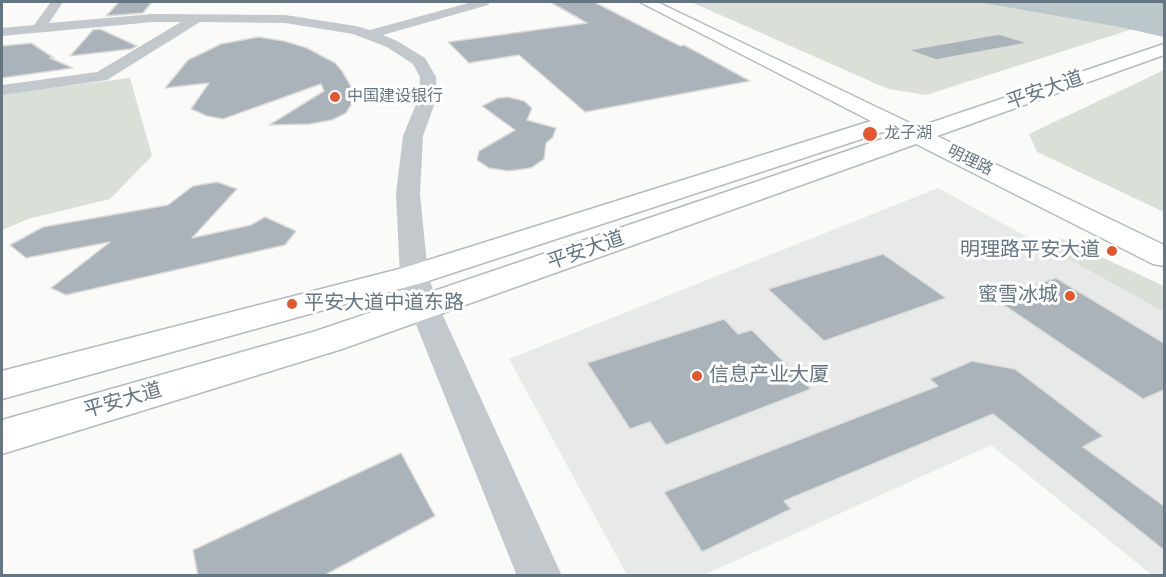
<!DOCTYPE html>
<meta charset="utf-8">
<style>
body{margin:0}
#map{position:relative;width:1166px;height:577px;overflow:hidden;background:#fafaf8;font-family:"DM Sans",sans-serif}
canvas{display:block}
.frame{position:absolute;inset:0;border:3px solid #657683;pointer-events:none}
</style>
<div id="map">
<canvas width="1166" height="577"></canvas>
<div class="frame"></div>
</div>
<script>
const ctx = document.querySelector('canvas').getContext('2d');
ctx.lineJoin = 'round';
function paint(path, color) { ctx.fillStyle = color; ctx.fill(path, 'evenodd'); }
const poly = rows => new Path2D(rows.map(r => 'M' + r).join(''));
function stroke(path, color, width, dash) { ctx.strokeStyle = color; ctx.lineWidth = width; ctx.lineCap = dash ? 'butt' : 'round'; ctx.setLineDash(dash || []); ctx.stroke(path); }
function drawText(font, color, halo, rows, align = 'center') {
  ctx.font = font + ' "DM Sans","Noto Sans SC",sans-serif'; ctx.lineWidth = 6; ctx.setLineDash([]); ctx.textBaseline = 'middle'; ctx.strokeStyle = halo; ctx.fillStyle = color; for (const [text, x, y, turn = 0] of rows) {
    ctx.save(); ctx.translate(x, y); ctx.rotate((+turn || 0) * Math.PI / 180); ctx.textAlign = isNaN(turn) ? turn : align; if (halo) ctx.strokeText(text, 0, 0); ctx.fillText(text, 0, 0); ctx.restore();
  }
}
paint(poly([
 [938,188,1164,312,1164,575,1152,575,991,445,704,575,627,575,509,359]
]), '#e8e9e9');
paint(poly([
 [691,2,1164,2,1164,19,926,95,888,89],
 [1164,70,1164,212,1037,152,1029,134],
 [130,78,152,156,110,199,28,219,2,230,2,94],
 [1060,238,1164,286,1164,312,1039,243]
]), '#dadfd7');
paint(poly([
 [978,2,1164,2,1164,37,1120,27]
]), '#bbc7cb');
const building = poly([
 [119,2,152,2,143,13,106,16,119,2],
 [550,2,594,2,680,46,684,45,750,81,585,112,519,55,469,63,448,42,587,23,550,2],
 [100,29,137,46,131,49,70,56,93,30,100,29],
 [999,34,1028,43,936,60,908,50,999,34],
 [258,37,284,41,307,48,335,63,342,71,353,90,351,105,346,113,332,120,310,124,269,125,324,91,321,84,223,119,207,116,191,109,209,83,165,88,188,60,221,44,258,37],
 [31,43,54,58,50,58,73,68,2,78,2,46,31,43],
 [508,97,524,101,532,108,527,120,556,128,553,137,546,143,544,159,531,168,508,171,489,168,477,160,479,151,515,130,482,106,498,98,508,97],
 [217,182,237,189,192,238,251,225,265,217,296,231,285,245,66,295,51,288,110,242,26,258,10,245,43,227,168,205,193,186,217,182],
 [883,254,946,298,824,341,768,289,883,254],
 [1056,278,1164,343,1164,390,1143,399,995,299,1056,278],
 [724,319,738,334,752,330,811,389,666,445,650,422,630,429,587,363,724,319],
 [972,361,1015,369,1103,436,1083,447,1164,506,1164,550,993,414,784,501,791,509,702,552,664,492,938,386,930,379,972,361],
 [401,453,435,516,323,576,198,576,193,550,401,453]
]);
paint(building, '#aab3b9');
stroke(building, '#dcdcda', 1.5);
const major = poly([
 [640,2,657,2,918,127,1164,44,1164,55,937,136,1164,245,1164,266,1153,264,916,144,342,349,2,454,2,420,316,331,897,134,889,130,425,282,2,399,2,371,403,268,871,121,640,2]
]);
stroke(major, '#b5babe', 3);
paint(poly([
 [51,2,63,2,49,23,153,14,285,15,356,26,370,30,472,2,490,2,488,5,383,35,397,41,425,58,436,77,437,97,423,136,420,194,428,275,439,307,562,576,517,576,409,307,400,275,396,194,403,136,419,97,420,77,413,64,387,47,353,34,285,23,200,22,107,80,2,95,2,85,97,72,181,22,153,22,2,36,2,28,34,25,51,2]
]), '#c3c8cc');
paint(major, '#fff');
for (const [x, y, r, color] of [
 [335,97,6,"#e4572e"],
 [870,134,8,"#e4572e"],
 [1112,251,6,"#e4572e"],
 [1070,296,6,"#e4572e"],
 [292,304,6,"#e4572e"],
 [697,376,6,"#e4572e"]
]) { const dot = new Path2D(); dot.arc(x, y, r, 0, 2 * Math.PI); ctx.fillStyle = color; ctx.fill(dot); stroke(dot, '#fff', 2); }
drawText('16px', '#657683', '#fff', [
 ["中国建设银行",347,97],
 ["龙子湖",884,134]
], 'left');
drawText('16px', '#657683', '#fff', [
 ["明理路",970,161,26]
]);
drawText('20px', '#657683', '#fff', [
 ["平安大道",1045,91,-19],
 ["平安大道",586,251,-19],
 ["平安大道",123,401,-16]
]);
drawText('20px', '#657683', '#fff', [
 ["明理路平安大道",1100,251],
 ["蜜雪冰城",1058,296],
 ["平安大道中道东路",304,304,"left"],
 ["信息产业大厦",709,376,"left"]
], 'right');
</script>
